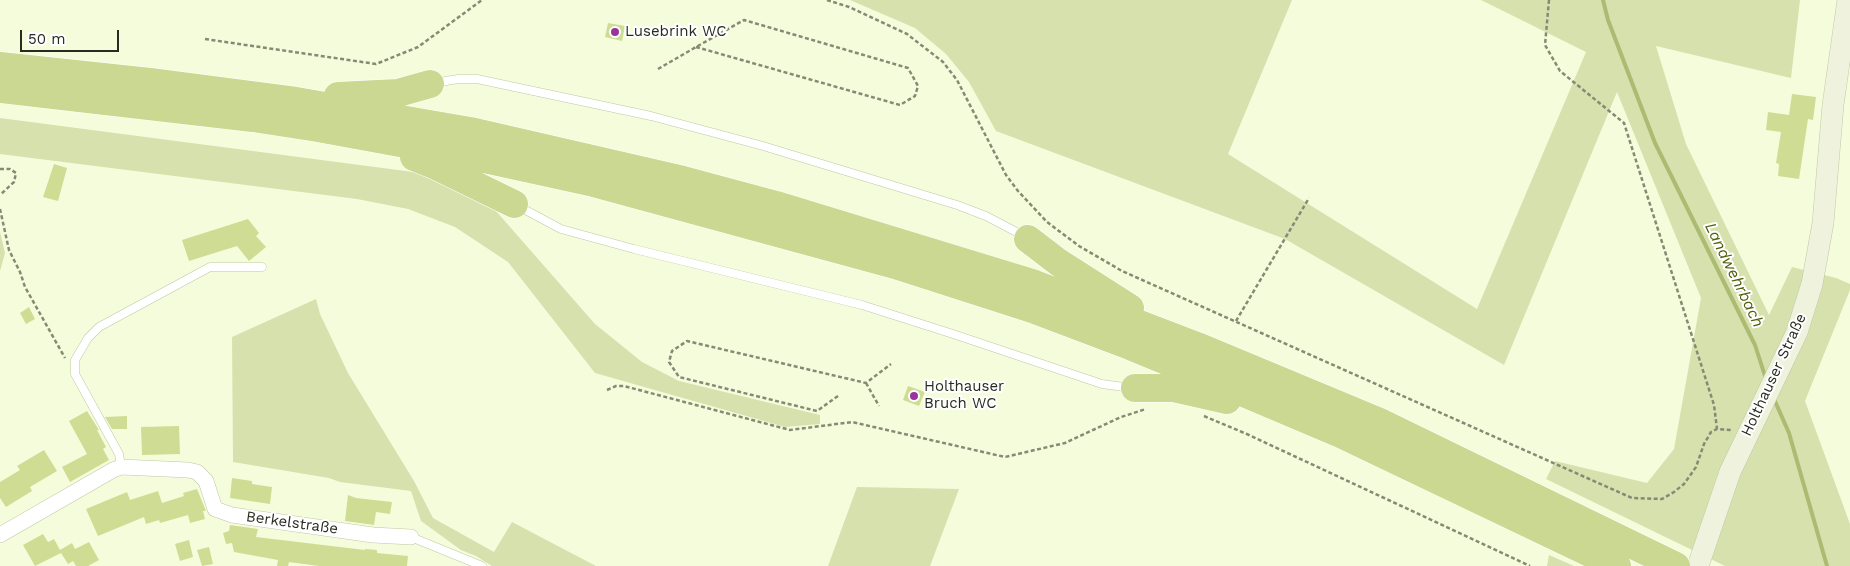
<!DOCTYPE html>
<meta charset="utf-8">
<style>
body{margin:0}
#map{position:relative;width:1850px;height:566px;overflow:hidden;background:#f5fcdb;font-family:"Work Sans",sans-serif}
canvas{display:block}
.scale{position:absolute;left:20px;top:30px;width:99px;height:22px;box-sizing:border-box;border:2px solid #282b1f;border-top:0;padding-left:6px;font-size:15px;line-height:18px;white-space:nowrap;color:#282b1f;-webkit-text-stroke:4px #fff;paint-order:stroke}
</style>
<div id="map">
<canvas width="1850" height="566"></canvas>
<div class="scale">50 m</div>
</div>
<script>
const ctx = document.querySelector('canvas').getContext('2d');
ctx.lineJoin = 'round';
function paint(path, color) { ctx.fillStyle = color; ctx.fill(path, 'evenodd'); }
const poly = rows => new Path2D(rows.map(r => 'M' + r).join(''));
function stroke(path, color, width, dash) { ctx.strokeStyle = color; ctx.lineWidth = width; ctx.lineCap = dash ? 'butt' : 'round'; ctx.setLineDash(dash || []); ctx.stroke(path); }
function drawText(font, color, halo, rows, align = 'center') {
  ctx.font = font + ' "Work Sans",sans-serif'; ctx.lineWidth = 4; ctx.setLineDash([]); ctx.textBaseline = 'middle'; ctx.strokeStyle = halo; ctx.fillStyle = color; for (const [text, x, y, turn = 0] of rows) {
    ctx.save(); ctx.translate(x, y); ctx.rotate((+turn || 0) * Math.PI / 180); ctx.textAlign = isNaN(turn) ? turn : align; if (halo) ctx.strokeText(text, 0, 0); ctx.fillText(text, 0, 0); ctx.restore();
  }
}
paint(poly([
 [850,0,1292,0,1228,154,1477,309,1586,52,1481,0,1800,0,1791,78,1656,46,1686,144,1769,315,1792,267,1836,278,1850,284,1850,290,1805,401,1850,524,1850,566,1725,566,1546,479,1555,461,1647,483,1674,449,1701,298,1617,92,1504,365,1285,239,996,131,969,82,946,54,915,28],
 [0,118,421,173,496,211,595,324,642,362,679,381,820,415,820,424,785,427,595,373,508,262,455,227,408,209,357,199,0,154],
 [0,232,5,253,0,271],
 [316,299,320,314,348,373,414,481,433,518,494,552,512,522,596,566,492,566,476,556,461,550,421,521,411,491,340,482,329,478,233,462,232,337],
 [857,487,959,489,930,566,828,566],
 [1549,555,1574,566,1575,566,1547,566]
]), '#d6e1ae');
stroke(poly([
 [1603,0,1608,20,1655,143,1755,345,1766,379],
 [1774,399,1789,433,1827,566]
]), '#adbb72', 4);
paint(poly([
 [608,23,625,26,622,41,605,37],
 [1792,94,1816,97,1813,120,1808,119,1799,179,1778,176,1779,164,1776,163,1781,132,1766,130,1768,112,1789,115],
 [54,164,67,168,58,201,43,197],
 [248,219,259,233,256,236,266,247,249,261,237,246,189,261,182,240],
 [29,307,35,319,26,324,20,313],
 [908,386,925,392,919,406,903,400],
 [87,411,99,430,97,430,106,447,103,449,109,460,70,482,62,467,87,454,69,421],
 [127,416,127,429,112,429,105,417],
 [179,426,180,454,142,455,141,427],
 [44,450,57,471,30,487,32,491,6,507,0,498,0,482,20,470,17,466],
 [232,478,252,481,252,484,272,487,270,504,230,498],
 [197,489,206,511,203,511,205,519,190,523,188,515,160,523,159,520,146,524,144,517,98,536,86,509,127,492,130,500,158,491,162,503,184,496,183,493],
 [348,495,356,498,392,502,390,514,376,512,374,525,345,521],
 [230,525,258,529,256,537,365,550,365,549,377,550,377,553,408,556,407,566,319,566,289,562,288,566,277,566,278,560,234,552,232,543,226,544,223,533,229,531],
 [43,534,48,542,54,539,60,550,72,543,75,549,89,542,99,560,88,566,76,566,73,561,68,564,61,553,35,566,23,545],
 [189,540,193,557,180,561,175,544],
 [209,547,213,564,202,566,197,550]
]), '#cedd93');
const lane = poly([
 [434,83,458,79,477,79,651,116,763,146,957,205,986,216,1024,236],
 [518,206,561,229,634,249,862,305,953,334,1102,384,1131,388],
 [121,467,119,454,75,374,75,360,88,338,99,327,210,267,262,267],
 [411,537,482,566]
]);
const street = poly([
 [0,535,113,470,121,467,188,470,197,472,206,481,215,509,232,515,373,535,411,537]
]);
const secondary = poly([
 [1698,566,1730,472,1797,332,1812,284,1823,223,1833,105,1848,0]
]);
const highway = poly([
 [0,66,150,82,296,101,470,131,683,180,776,205,1035,284,1197,346,1382,423,1676,566],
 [0,89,253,118,318,128,471,156,590,182,895,265,1032,309,1130,346,1225,385,1341,434,1617,566],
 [338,96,398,93,430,84],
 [414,157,434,165,514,204],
 [1028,239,1058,262,1130,308],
 [1135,388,1174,388,1227,400]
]);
stroke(lane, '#c0c7a7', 9);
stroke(street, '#c0c7a7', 16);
stroke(secondary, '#c0c7a7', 22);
stroke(highway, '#fff', 29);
stroke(poly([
 [827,0,849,7,907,34,943,62,957,80,1006,175,1018,191,1047,222,1079,246,1122,271,1632,498,1662,499,1674,492,1684,484,1696,467,1704,444,1711,432,1717,429,1731,430],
 [1549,0,1545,45,1560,71,1624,123,1714,405,1717,429],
 [205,39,376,64,418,47,482,0],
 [658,69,696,47,744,20,908,68,918,86,915,96,900,105,696,47],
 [0,169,10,169,16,173,14,182,0,195],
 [0,209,9,250,20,272,25,287,65,358],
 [1236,321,1309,198],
 [866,383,879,406],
 [607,390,616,386,624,386,790,430,852,422,1005,457,1065,443,1121,417,1146,409],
 [838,396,817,411,679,377,669,362,672,351,687,341,866,383,891,364],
 [1204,416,1249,435,1530,566]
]), '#858a74', 2.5, [4, 2.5]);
stroke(lane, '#fff', 8);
stroke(street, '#fff', 15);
stroke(secondary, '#eff3de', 21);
stroke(highway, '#cad891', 28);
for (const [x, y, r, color] of [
 [615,32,5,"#99349a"],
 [914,396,5,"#99349a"]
]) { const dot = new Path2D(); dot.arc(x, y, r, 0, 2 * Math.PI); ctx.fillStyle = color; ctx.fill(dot); stroke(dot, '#fff', 2); }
drawText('15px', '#282b1f', '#fff', [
 ["Lusebrink WC",625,32],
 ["Holthauser",924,387],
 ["Bruch WC",924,404]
], 'left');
drawText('15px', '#282b1f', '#fff', [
 ["Holthauser Straße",1774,375,-65],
 ["Berkelstraße",292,523,8]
]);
drawText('italic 16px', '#545f0b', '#fff', [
 ["Landwehrbach",1734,275,64]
]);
</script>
